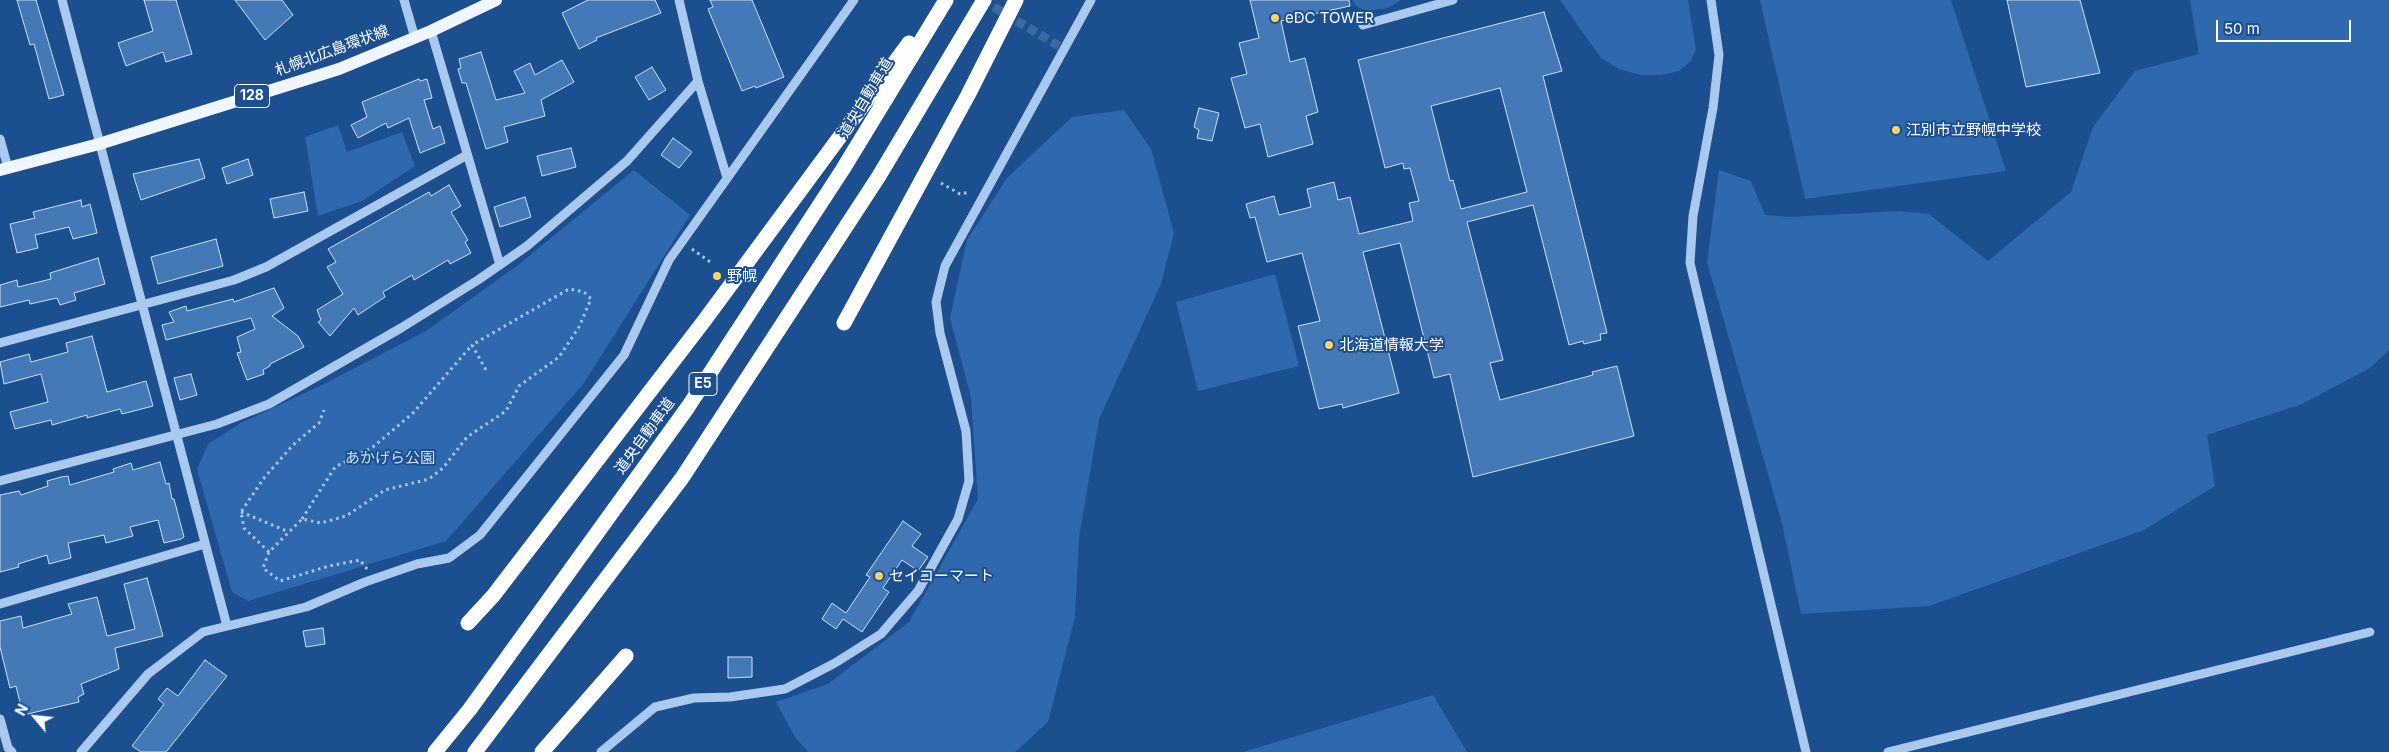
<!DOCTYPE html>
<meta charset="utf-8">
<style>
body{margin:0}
#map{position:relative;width:2389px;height:752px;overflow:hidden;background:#1b4f8f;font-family:Inter,sans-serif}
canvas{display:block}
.north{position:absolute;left:10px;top:692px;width:50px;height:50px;-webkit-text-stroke:4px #1b4f8f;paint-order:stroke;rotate:298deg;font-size:14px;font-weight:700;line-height:20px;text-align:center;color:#fff}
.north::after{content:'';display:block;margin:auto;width:18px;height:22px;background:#fff;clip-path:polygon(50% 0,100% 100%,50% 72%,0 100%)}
.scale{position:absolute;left:2216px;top:20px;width:135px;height:22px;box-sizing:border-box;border:2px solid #fff;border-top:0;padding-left:6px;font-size:15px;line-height:18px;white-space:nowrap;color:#fff;-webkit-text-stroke:4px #1b4f8f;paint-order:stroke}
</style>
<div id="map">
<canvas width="2389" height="752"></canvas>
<div class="north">N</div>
<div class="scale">50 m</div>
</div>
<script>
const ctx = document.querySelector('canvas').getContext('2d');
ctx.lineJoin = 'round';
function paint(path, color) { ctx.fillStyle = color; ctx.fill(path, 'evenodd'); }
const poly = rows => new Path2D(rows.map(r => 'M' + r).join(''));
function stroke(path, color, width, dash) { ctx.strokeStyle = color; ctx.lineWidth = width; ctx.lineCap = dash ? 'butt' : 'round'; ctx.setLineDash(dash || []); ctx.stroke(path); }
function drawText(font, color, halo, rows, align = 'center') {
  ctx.font = font + ' Inter,"Noto Sans JP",sans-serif'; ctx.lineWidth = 4; ctx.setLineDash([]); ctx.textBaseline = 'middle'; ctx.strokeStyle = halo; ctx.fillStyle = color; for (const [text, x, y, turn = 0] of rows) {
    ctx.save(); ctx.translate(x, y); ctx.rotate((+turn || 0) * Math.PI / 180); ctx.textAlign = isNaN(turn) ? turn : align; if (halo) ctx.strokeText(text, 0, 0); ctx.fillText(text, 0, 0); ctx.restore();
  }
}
paint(poly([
 [1352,0,1401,0,1388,8,1367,11,1357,7],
 [1560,0,1688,0,1696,50,1690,62,1679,71,1661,75,1641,75,1619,69,1601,58],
 [1760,0,1951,0,2006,171,1805,199],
 [2190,0,2389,0,2389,350,2370,368,2302,404,2207,435,2215,486,2144,530,1929,606,1801,614,1782,523,1707,262,1719,170,1751,181,1765,215,1790,217,1899,211,1929,214,1988,261,2071,192,2093,127,2135,71,2199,54],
 [1124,110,1151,149,1174,233,1161,284,1099,419,1079,538,1075,617,1048,722,1015,752,808,752,795,737,776,702,828,684,909,622,978,499,971,397,950,318,967,240,1007,178,1072,117],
 [338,125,347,152,402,132,415,166,362,201,318,216,305,137],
 [634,170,690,215,584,383,446,541,248,601,232,592,197,469,208,444,241,423,322,385,426,331,518,265],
 [1275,274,1299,366,1198,391,1176,302],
 [1433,695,1467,752,1243,752]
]), '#2e69ad');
const building = poly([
 [17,0,36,0,64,95,49,99,34,44,30,45,17,0],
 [144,0,176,0,192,54,166,62,163,52,126,66,118,43,153,31,144,0],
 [235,0,282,0,293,15,265,40,235,0],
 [588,0,655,0,661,13,596,38,597,40,579,49,562,13,588,0],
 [710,0,752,0,784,77,756,88,755,86,742,91,708,9,713,7,710,0],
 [1250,0,1349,0,1350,6,1281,21,1290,62,1305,58,1318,112,1306,116,1313,144,1268,157,1260,124,1245,128,1231,78,1247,74,1239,43,1259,38,1250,0],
 [2007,0,2080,0,2100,73,2026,87,2007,0],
 [1544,12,1562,71,1543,76,1607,333,1600,334,1601,340,1584,344,1583,341,1569,345,1533,205,1467,222,1503,360,1490,363,1500,400,1593,375,1592,372,1617,366,1634,436,1473,477,1450,374,1434,378,1400,243,1363,252,1399,393,1343,408,1342,404,1319,409,1298,326,1320,321,1302,253,1267,262,1255,217,1250,218,1246,204,1274,196,1279,215,1311,207,1307,189,1334,182,1338,200,1350,197,1359,234,1413,221,1409,203,1419,201,1410,168,1404,169,1403,163,1385,168,1358,60,1544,12],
 [1500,88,1527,192,1461,209,1453,180,1450,181,1431,106,1500,88],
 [481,52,496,100,525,93,514,71,530,63,535,75,562,60,574,82,541,100,545,116,504,127,508,142,486,149,466,83,462,83,458,69,461,68,459,59,481,52],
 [652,67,666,90,649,100,635,77,652,67],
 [419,79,420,81,427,79,432,98,424,100,433,129,440,126,445,143,420,153,409,118,388,128,386,123,358,138,351,125,367,117,362,102,419,79],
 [1199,108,1219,113,1212,141,1197,138,1199,130,1194,127,1199,108],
 [673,138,692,152,679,168,661,155,673,138],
 [571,148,576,167,542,176,537,156,571,148],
 [199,159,205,178,141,200,133,174,199,159],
 [248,159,253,175,227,184,222,168,248,159],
 [449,185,461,206,451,212,468,240,465,242,471,253,450,264,448,260,414,280,412,275,383,292,385,297,358,315,354,308,330,336,318,322,321,320,317,310,343,294,327,267,336,262,328,249,429,192,431,196,449,185],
 [304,192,308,211,274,218,270,199,304,192],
 [525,197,531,217,500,227,494,207,525,197],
 [81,200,82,207,90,204,97,233,73,239,69,227,35,235,38,248,17,253,10,224,35,218,33,212,81,200],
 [216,239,223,266,158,284,151,257,216,239],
 [98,258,105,284,74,293,76,300,60,305,57,298,30,304,29,300,0,307,0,285,17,280,18,287,51,279,50,273,98,258],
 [274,288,284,308,272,316,298,336,304,347,270,364,270,366,263,370,264,374,247,380,237,353,241,352,237,337,255,329,251,318,166,340,162,325,174,322,169,312,186,306,187,311,233,299,234,302,274,288],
 [92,336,107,392,146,381,153,406,122,414,120,409,87,418,87,415,52,425,51,420,15,429,10,412,48,402,41,374,4,384,0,362,29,354,31,362,68,352,66,343,92,336],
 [191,374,197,395,180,400,174,378,191,374],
 [160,462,166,484,169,483,172,499,174,499,184,537,181,539,164,543,158,520,130,527,133,536,106,543,104,535,68,543,71,558,49,564,47,555,18,564,19,567,0,572,0,495,19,491,21,495,48,486,47,481,61,477,68,476,70,485,114,472,113,469,131,463,133,470,160,462],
 [903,521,921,534,912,546,928,557,918,571,902,560,883,588,889,592,862,632,843,619,836,629,822,619,832,603,846,613,870,577,866,575,903,521],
 [147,578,163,636,115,648,119,669,81,684,84,694,78,697,79,702,23,715,16,686,10,688,0,647,0,621,21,616,23,628,72,614,68,604,97,597,107,636,135,629,124,584,147,578],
 [323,628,325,644,306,647,303,631,323,628],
 [728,657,752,657,752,677,728,678,728,657],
 [205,660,227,676,166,752,141,752,132,746,164,704,158,699,167,688,178,696,205,660]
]);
paint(building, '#4478b7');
stroke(building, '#cfe3fa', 1);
stroke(poly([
 [982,0,1064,49]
]), '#3d69a0', 9, [9, 4.5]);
stroke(poly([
 [941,183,960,194,970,192],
 [692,249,713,264],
 [241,512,289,532],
 [302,519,335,467,373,447,413,413,472,345],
 [269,552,244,528,241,512,264,478,293,445,319,423,324,410],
 [367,569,360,560,329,566,280,581,263,568,269,552,302,519,321,523,346,516,385,490,429,479,443,468,467,437,506,411,519,386,559,357,579,327,591,299,584,292,569,289,472,345,486,370]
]), '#a9c9ee', 3, [2.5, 4]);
stroke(poly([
 [62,0,227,626],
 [404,0,415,38],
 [679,0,698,81,727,178],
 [1711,0,1719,55,1713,108,1693,216,1690,263,1806,752],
 [1363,25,1453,0],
 [431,31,500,265],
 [0,139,8,168],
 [0,343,234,280,266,267,467,155],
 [0,481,217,424,269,404,401,328,478,280,527,246,627,161,698,81],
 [0,604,205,544],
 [0,719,8,748,12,752],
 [81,752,148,674,203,632,306,607,365,582,417,564,449,558,480,535,624,355,669,260,854,0],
 [601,752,655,707,694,698,730,697,785,689,835,663,881,634,918,591,958,519,969,481,966,431,940,333,936,302,945,266,1091,0],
 [1888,752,2370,632]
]), '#a9c9ee', 9);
stroke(poly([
 [0,170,99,144,339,69,431,31,496,0]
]), '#f0f6ff', 12);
stroke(poly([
 [844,323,968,95,1016,0],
 [468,623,493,596,704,321,909,43],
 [435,752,470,709,688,407,843,169,946,0],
 [475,752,682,478,879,176,984,0],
 [542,752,626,656]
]), '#fff', 15);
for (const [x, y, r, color] of [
 [1275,18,5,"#ffd166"],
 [1896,130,5,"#ffd166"],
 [717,276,5,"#ffd166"],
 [1329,345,5,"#ffd166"],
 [879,576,5,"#ffd166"]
]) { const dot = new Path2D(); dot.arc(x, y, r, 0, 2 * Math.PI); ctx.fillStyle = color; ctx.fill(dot); stroke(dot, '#1b4f8f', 2); }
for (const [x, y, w] of [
 [252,96,35],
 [703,384,28]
]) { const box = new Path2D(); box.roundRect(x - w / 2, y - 11.5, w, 23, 4); ctx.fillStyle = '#1b4f8f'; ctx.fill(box); stroke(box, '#fff', 1); }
drawText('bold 14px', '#fff', null, [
 ["128",252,96],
 ["E5",703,384]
]);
drawText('15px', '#fff', '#1b4f8f', [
 ["eDC TOWER",1285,18],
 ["江別市立野幌中学校",1906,130],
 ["野幌",727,276],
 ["北海道情報大学",1339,345],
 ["セイコーマート",889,576]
], 'left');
drawText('15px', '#fff', '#1b4f8f', [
 ["札幌北広島環状線",332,51,-20],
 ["道央自動車道",866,98,-59],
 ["道央自動車道",645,436,-54]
]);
drawText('15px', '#cfe3fa', '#1b4f8f', [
 ["あかげら公園",390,458]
]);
</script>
